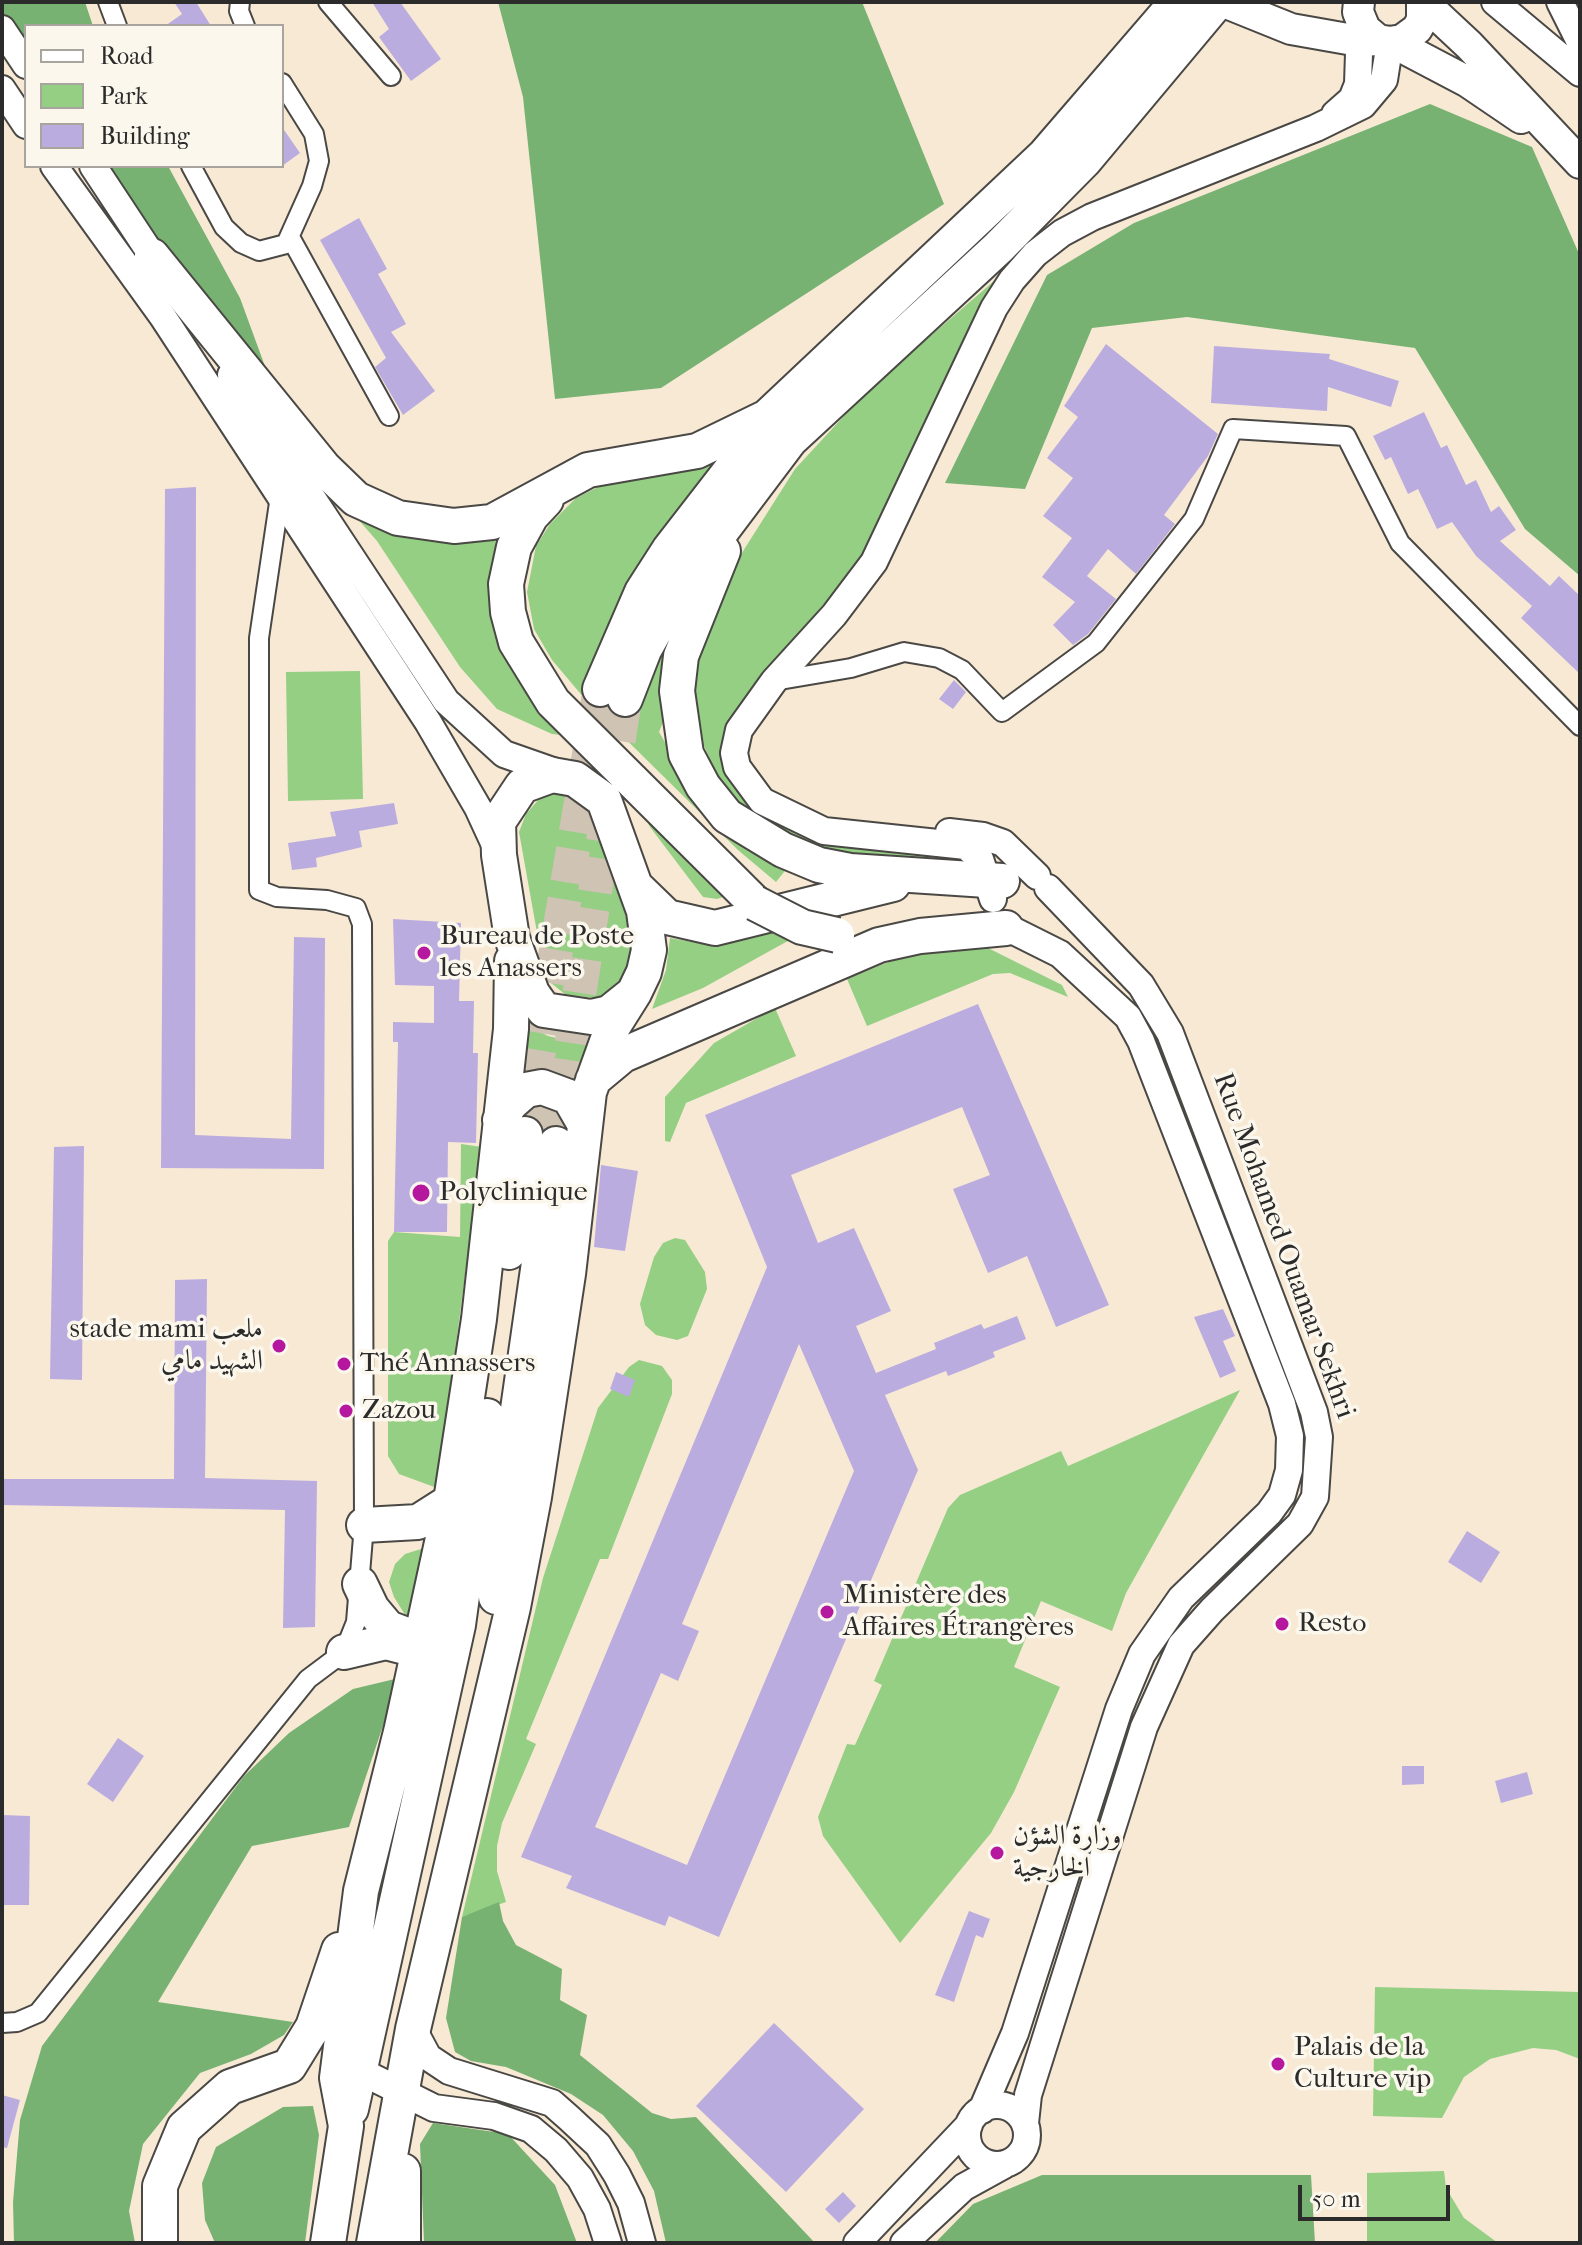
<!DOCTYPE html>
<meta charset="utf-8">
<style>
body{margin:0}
#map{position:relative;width:1582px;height:2245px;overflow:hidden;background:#f8e9d5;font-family:"IM FELL French Canon",serif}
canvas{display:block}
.frame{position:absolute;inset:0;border:4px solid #2b2b2b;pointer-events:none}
.legend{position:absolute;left:24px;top:24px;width:260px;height:144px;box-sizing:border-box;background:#fbf7ec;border:2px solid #a8a59f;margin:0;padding:10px 14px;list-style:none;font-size:24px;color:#2b2b2b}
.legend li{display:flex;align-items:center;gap:16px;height:40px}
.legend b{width:40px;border:2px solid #a8a59f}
.scale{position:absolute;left:1298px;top:2185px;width:152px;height:36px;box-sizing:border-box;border:4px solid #2b2b2b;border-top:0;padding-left:10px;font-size:24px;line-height:28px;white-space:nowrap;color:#2b2b2b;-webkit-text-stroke:6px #fbf7ec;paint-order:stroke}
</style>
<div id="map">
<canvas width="1582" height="2245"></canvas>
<div class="frame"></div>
<ul class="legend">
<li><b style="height:10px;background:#fff"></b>Road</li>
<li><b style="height:22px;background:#94cf84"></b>Park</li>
<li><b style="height:22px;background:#bbacdf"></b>Building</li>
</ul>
<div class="scale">50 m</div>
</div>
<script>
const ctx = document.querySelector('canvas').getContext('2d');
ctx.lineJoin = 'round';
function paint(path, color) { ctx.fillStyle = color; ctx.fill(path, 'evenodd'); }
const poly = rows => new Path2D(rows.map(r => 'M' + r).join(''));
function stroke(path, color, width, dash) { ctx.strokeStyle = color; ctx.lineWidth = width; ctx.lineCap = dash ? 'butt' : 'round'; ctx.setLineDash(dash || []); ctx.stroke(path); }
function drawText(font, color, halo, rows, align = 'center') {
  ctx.font = font + ' "IM FELL French Canon",Amiri,serif'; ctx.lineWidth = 7; ctx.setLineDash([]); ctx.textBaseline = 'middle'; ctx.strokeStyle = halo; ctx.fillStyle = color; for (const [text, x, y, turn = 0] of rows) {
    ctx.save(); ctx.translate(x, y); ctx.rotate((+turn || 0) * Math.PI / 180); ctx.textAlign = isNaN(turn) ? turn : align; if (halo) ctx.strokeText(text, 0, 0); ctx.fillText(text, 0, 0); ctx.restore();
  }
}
paint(poly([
 [1009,268,885,529,747,698,747,801,950,845,971,866,835,858,780,833,742,806,718,777,695,726,692,701,698,661,726,578,795,469,868,390],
 [718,458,636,577,641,698,679,616,665,689,659,692,663,722,659,732,689,783,788,867,776,882,738,850,585,699,552,660,534,629,527,592,536,546,550,524,576,498,610,481],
 [343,502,446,539,496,539,491,588,494,633,514,670,571,736,552,734,497,709,460,667,377,541],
 [360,671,363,799,288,801,286,672],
 [554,793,572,794,593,806,640,938,630,977,613,991,595,998,566,995,551,983,543,966,519,832,526,814,539,799],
 [636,802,729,895,717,899,703,897,650,827],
 [773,929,795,937,703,988,652,1009,666,970,670,938,709,945,725,944],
 [988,948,1062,985,1068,997,1010,973,993,974,867,1026,847,979,918,950],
 [775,1008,796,1056,686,1103,670,1142,665,1141,665,1097,714,1043],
 [522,1022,548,1036,591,1046,577,1095,515,1088],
 [538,1095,573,1123,514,1117],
 [461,1144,482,1147,437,1488,399,1474,388,1456,388,1241,394,1232,460,1237],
 [675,1238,685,1240,705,1272,707,1289,688,1336,677,1340,656,1335,645,1325,640,1304,654,1257,663,1243],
 [639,1360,662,1366,672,1380,672,1394,608,1559,600,1559,526,1739,536,1744,502,1823,497,1846,497,1871,506,1902,462,1917,543,1578,598,1408,629,1367],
 [1240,1390,1126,1593,1112,1631,1041,1601,1014,1667,1060,1687,1014,1792,991,1833,900,1943,823,1836,818,1817,847,1744,855,1745,882,1685,874,1681,948,1508,960,1495,1061,1451,1068,1466],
 [424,1548,407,1618,394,1597,389,1582,395,1564,405,1554],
 [1375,1987,1580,1992,1580,2059,1556,2050,1533,2048,1490,2059,1464,2077,1442,2118,1373,2116],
 [1444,2171,1446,2188,1464,2218,1498,2243,1367,2243,1367,2173]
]), '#94cf84');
paint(poly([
 [2,2,85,2,93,26,26,26,26,53,2,17],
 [498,2,862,2,944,204,661,388,555,399,523,97],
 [1430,104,1532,147,1580,256,1580,576,1525,529,1415,348,1187,317,1092,328,1025,489,945,483,1047,275,1134,223],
 [100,166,168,166,240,298,270,380,261,409],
 [399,1678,349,1827,252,1846,158,2002,293,2022,284,2035,251,2054,200,2073,143,2144,129,2211,135,2243,14,2243,13,2202,20,2120,42,2046,244,1776,289,1733,353,1689],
 [499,1902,503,1921,516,1945,562,1969,560,2000,587,2015,580,2055,652,2113,671,2119,696,2117,815,2243,666,2243,654,2191,633,2151,603,2115,571,2094,506,2067,471,2061,455,2052,446,2018,462,1917],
 [313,2106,319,2135,305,2243,215,2243,205,2220,202,2183,216,2147,283,2107],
 [433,2123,508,2134,555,2185,577,2243,424,2243,420,2144],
 [1042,2175,1311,2175,1315,2243,935,2243,973,2204]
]), '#77b272');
paint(poly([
 [174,2,196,2,211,26,165,26,182,14],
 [372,2,400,2,441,59,411,81,379,37,389,29],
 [282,127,300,153,282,166],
 [359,218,387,269,378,274,406,324,391,332,435,391,403,415,375,367,386,358,320,240],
 [1106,344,1218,434,1208,456,1164,515,1175,524,1136,574,1108,549,1087,576,1116,599,1088,634,1073,645,1053,625,1075,602,1042,577,1072,538,1043,516,1073,478,1047,458,1078,417,1064,406],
 [1214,346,1330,354,1329,359,1399,381,1391,407,1328,387,1327,411,1211,403],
 [1424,412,1441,448,1447,445,1466,485,1476,480,1491,512,1499,506,1516,530,1500,541,1550,586,1559,576,1580,596,1580,674,1521,618,1532,606,1476,556,1452,522,1437,529,1418,489,1408,494,1391,457,1385,460,1373,436],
 [196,487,195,1135,291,1139,294,937,325,938,324,1169,161,1168,165,489],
 [954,680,966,692,953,709,939,699],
 [394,803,398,824,359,831,362,847,316,858,317,867,292,870,288,843,336,836,330,812],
 [393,919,461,923,459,1001,474,1001,473,1053,478,1053,476,1143,448,1142,447,1232,394,1232,398,1042,393,1042,393,1022,434,1023,434,986,395,985],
 [978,1004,1109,1305,1056,1327,1027,1256,988,1273,953,1189,990,1175,962,1107,791,1175,818,1243,854,1228,891,1311,856,1326,876,1373,936,1349,934,1343,981,1324,984,1329,1017,1316,1026,1339,993,1352,995,1357,971,1367,948,1376,946,1371,885,1395,918,1470,719,1937,669,1916,665,1926,566,1888,572,1876,521,1857,767,1267,705,1115],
 [799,1344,854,1471,687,1865,595,1827,661,1673,678,1681,699,1631,682,1624],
 [84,1146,82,1380,50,1379,54,1147],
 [601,1165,638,1171,625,1251,594,1247],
 [207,1279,205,1478,317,1481,315,1627,283,1628,285,1510,2,1505,2,1479,174,1479,175,1280],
 [1223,1309,1235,1336,1223,1341,1236,1371,1220,1378,1194,1317],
 [616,1372,635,1380,629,1397,610,1389],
 [1467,1531,1500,1552,1481,1583,1448,1562],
 [118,1738,144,1756,113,1802,87,1784],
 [1402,1766,1424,1766,1424,1784,1402,1785],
 [1527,1772,1533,1794,1501,1803,1495,1781],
 [2,1815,30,1816,29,1905,2,1905],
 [969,1911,990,1919,983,1938,976,1935,954,2002,935,1995],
 [774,2023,864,2109,786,2192,696,2106],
 [2,2095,20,2100,7,2148,2,2147],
 [843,2192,856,2206,839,2223,825,2209]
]), '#bbacdf');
stroke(poly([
 [525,1134,600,689],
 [556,1144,625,699]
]), '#cfc3b3', 34, [34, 17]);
const street = poly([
 [108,2,117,26],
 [240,2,239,11,245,26],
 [328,2,391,76],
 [191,166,224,227,241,243,259,251,286,244,312,186,319,161,314,134,282,83],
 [290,237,389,416],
 [774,681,851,668,904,652,939,658,962,670,1002,712,1096,643,1194,519,1233,429,1346,436,1400,543,1580,726],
 [2,2023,17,2022,38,2013,308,1679,344,1652,356,1622,364,1525,362,924,356,908,327,900,277,897,259,890,259,638,280,496]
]);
const secondary = poly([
 [1495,2,1580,73],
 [1560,2,1580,42],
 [2,29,26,65],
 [2,89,26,125],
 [1335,114,1352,99,1358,84,1360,22],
 [54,166,163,317,428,722,478,808,496,847],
 [93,166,163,272],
 [231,375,446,701,504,754,564,775],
 [949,832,983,836,1003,843,1037,876],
 [993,899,980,859,966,846,824,831,762,801,737,767,734,753,739,730,774,681,834,615,874,562,994,308,1012,280,1035,254,1062,233,1092,217,1316,128,1363,105,1384,80,1390,42],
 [413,2029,428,2057,449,2071,552,2103,569,2118,598,2145,617,2175,631,2203,642,2243],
 [362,2072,434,2108,494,2116,531,2129,556,2150,580,2178,597,2209,608,2243],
 '967 2135a30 30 0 1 1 60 0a30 30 0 1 1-60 0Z',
 [982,2110,1015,2033,1119,1709,1142,1654,1181,1598,1269,1513,1282,1495,1289,1470,1290,1436,1282,1404,1141,1041,1128,1017,1060,954,1016,932],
 [1025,2123,1028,2095,1144,1727,1181,1645,1212,1610,1300,1524,1315,1497,1319,1437,1314,1412,1170,1033,1141,985,1048,888],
 [857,2243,969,2125],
 [904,2243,964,2187,1004,2165]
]);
const primary = poly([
 [1224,2,1291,29,1359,41,1378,40],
 [1359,2,1358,12,1365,29,1378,40,1390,42,1402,40,1417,29,1422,20,1422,2],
 [1423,2,1469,45,1580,163],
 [1392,42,1468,82,1521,118]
]);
const highway = poly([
 [152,256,324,468,356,499,398,518,454,526,492,522,588,470,697,451,767,417],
 [546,500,531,516,514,547,506,584,508,612,516,642,553,702,755,903],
 [723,551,681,656,677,691,686,754,703,786,727,816,783,850,819,865,850,871,1002,881],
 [600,689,642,592,669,550,748,448,767,417,1045,155,1177,2],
 [625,699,644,650,680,586,790,440,998,248,1084,161,1217,2],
 [636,887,667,917,715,928,893,884],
 [593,1080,623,1055,879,945,920,936,1006,928],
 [500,1120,510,1104,526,1090,542,1087,569,1097,584,1123],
 [509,1252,525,1134],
 [364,1525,418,1522,451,1501],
 [360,1584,372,1609,388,1628,422,1641],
 [496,1597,500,1535,556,1144],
 [344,1652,386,1642,417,1650],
 [351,2109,458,1625,487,1416],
 [403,2171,403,2243],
 [160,2243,160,2186,184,2128,230,2087,289,2066,313,2027,339,1950],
 [328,2243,346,2126,337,2078,361,1891,401,1732,451,1501,479,1319,511,1029,512,961],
 [374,2243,413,2029,513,1607,534,1497,568,1274,589,1092,612,1028,634,993,644,972,649,950,644,911,604,800,575,779,552,775,522,786,498,822,499,855,512,938,532,993,544,1010,591,1017,609,1013,634,993]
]);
stroke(street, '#4a4844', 22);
stroke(secondary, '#4a4844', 30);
stroke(primary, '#4a4844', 34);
stroke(highway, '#4a4844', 38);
stroke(street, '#fff', 18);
stroke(secondary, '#fff', 26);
stroke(primary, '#fff', 30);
stroke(highway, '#fff', 34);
const highwayBridge = poly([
 [755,903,802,927,837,935]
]);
stroke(highwayBridge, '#4a4844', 38, []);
stroke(highwayBridge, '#fff', 34);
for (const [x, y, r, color] of [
 [424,953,8,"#b5179e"],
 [421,1193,10,"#b5179e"],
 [279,1346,8,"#b5179e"],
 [344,1364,8,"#b5179e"],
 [346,1411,8,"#b5179e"],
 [827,1612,8,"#b5179e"],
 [1282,1624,8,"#b5179e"],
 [997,1853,8,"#b5179e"],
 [1278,2064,8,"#b5179e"]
]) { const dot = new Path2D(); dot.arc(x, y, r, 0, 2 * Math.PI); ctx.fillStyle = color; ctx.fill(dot); stroke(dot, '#fbf7ec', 3); }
drawText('28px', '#2b2b2b', '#fbf7ec', [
 ["Bureau de Poste",440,937],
 ["les Anassers",440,969],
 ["Polyclinique",439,1193],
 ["stade mami ملعب",263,1330,"right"],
 ["الشهيد مامي",263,1362,"right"],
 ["Thé Annassers",360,1364],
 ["Zazou",362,1411],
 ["Ministère des",843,1596],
 ["Affaires Étrangères",843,1628],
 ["Resto",1298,1624],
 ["وزارة الشؤن",1013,1837],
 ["الخارجية",1013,1869],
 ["Palais de la",1294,2048],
 ["Culture vip",1294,2080]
], 'left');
drawText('28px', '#2b2b2b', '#fbf7ec', [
 ["Rue Mohamed Ouamar Sekhri",1283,1246,70]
]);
</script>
